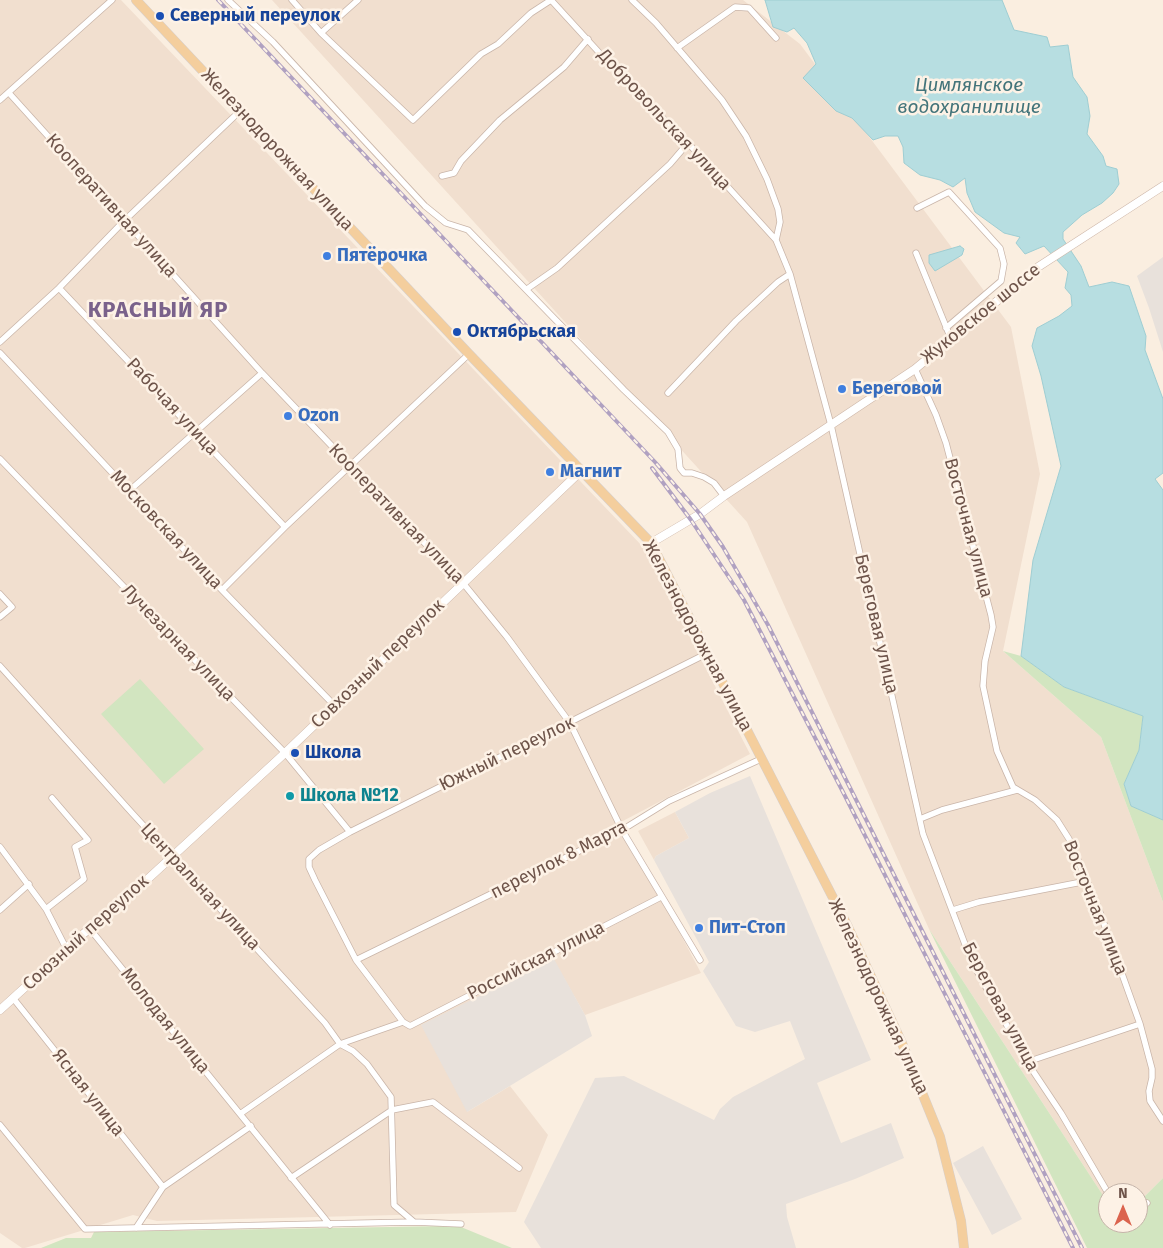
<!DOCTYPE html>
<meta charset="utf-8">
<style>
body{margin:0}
#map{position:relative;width:1163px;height:1248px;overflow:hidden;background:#faeee0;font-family:"Fira Sans",sans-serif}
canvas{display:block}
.north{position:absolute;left:1098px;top:1183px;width:50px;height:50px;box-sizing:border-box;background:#fdf2e6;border:1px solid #c4b3a8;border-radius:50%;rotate:0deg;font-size:14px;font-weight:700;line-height:20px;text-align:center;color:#6e544a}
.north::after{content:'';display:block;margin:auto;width:18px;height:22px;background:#db644e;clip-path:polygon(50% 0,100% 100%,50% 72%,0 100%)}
</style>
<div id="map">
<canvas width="1163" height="1248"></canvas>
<div class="north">N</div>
</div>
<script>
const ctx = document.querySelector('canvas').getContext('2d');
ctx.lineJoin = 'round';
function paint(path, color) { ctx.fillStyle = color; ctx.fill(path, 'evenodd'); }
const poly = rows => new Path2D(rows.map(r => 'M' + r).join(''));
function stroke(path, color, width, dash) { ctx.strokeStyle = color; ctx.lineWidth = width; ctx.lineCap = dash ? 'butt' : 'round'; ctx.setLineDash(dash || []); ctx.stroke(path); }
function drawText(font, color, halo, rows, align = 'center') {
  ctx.font = font + ' "Fira Sans",sans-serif'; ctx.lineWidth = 5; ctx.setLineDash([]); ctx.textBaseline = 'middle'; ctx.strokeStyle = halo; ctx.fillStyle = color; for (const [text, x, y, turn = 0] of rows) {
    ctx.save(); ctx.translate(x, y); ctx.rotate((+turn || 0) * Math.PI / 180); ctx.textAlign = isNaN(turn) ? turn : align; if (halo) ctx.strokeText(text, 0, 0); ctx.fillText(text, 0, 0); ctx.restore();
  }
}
paint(poly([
 [0,0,121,0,644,548,750,754,621,822,701,973,585,1015,553,959,467,1112,510,1086,548,1135,516,1212,157,1221,133,1215,25,1248,22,1248,0,1233],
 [272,0,743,0,800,44,1011,327,1040,474,1003,651,1101,737,1163,902,1163,1178,1138,1203,1138,1193,1108,1193,1108,1203,929,929,747,522],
 [675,812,689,838,656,856,654,860,638,831]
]), '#f1dfcf');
paint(poly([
 [1163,257,1163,352,1149,308,1137,276],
 [750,776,871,1060,817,1083,841,1143,891,1123,904,1158,855,1179,786,1204,787,1217,796,1248,541,1248,524,1222,595,1078,624,1076,714,1120,720,1109,733,1097,805,1059,790,1021,755,1032,736,1026,703,971,709,962,654,860,656,856,689,838,675,812,710,793],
 [554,959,585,1015,592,1036,467,1112,421,1025],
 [983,1146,1022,1219,992,1235,953,1163]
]), '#e8e1db');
paint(poly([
 [1003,651,1021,656,1064,687,1143,716,1139,750,1124,784,1131,806,1163,820,1163,902,1101,737],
 [140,679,204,749,164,784,101,714],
 [929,929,1108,1203,1108,1223,1138,1223,1138,1203,1163,1178,1163,1248,1087,1248],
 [448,1226,461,1227,512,1248,41,1248,66,1238,91,1238,94,1232]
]), '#d2e5c0');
const water = poly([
 [765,0,1002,0,1014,30,1047,37,1050,47,1068,45,1073,77,1087,97,1090,116,1087,134,1103,156,1106,166,1117,169,1119,184,1113,193,1102,203,1082,215,1063,232,1063,239,1081,266,1089,287,1112,282,1129,286,1146,336,1145,350,1163,399,1163,473,1155,479,1163,490,1163,820,1131,806,1124,784,1139,750,1143,716,1064,687,1021,656,1033,560,1061,466,1041,376,1032,346,1037,328,1059,316,1072,306,1071,295,1065,288,1068,272,1044,246,1025,254,1016,243,1020,237,1004,233,975,212,967,193,965,178,953,187,940,180,920,175,904,163,903,147,898,136,885,136,873,140,852,118,836,111,803,78,816,64,807,43,794,28,787,32,773,27,765,0],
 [960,246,964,249,962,255,935,271,929,263,929,255,960,246]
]);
paint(water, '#b7dee1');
stroke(water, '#9ecdd2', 1);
const street = poly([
 [228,0,273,42,425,206,446,223,468,230,624,390,668,432,678,449,680,468,684,473,692,473,704,477,714,483,724,496],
 [292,0,321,33,413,120,481,54,498,44,531,13,551,0],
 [551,0,627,83,688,143,776,240],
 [632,0,656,23,722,100,746,136,767,179,778,209,780,222,776,240,790,274,831,425,923,834,971,960,1027,1062,1061,1113,1108,1193],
 [321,33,358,0],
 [677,48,735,7,749,8,776,38],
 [9,93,262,373,463,583,507,637,570,723,622,830,700,960],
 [0,100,112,0],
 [442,176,454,173,461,161,500,120,564,67,588,39],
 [917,208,949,192,1000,248,1004,264,1001,281,946,328],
 [916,253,951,339],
 [59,288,285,527],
 [527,289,557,268,670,164,688,143],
 [0,342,59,288,124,221,240,111],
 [0,353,222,590,335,706],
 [915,369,936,415,946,443,991,615,993,627,985,661,983,686,997,751,1013,787,1035,800,1057,820,1069,839,1098,907,1140,1024,1152,1069,1152,1078,1149,1091,1150,1101,1163,1121],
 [668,393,736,321,778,282,790,274],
 [0,459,285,753,350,832],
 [129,491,262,373],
 [222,590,285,527,469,354],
 [0,594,12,607,0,617],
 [0,666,132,813,325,1023,340,1044,353,1051,367,1064,391,1097,394,1205,414,1222],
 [920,819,942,810,1017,790],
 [0,847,46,909,66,948],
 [661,897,410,1026,403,1022,356,960,315,880,309,867,309,859,319,850,350,832,708,653],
 [46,909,84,879,75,847,88,840,52,798],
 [0,910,29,884],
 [953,910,979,902,1087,881],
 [90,929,330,1225],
 [356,960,622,830,669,801,761,759],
 [13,998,163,1187],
 [1027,1062,1140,1024],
 [240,1114,340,1044,403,1022],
 [0,1125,85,1229,414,1222,461,1224],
 [291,1178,392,1110,433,1102,519,1168],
 [1138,1210,1147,1203],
 [136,1228,163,1187,251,1126]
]);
const secondary = poly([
 [651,543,700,514,724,496,915,369,1038,267,1163,186],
 [0,1010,54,961,66,948,126,899,285,753,582,470]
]);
const primary = poly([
 [136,0,469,354,651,543,848,927,901,1041,940,1137,961,1221,964,1248]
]);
stroke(street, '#c9b5a9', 7);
stroke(secondary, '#ceb7a9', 9);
stroke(primary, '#d6cfcc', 10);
stroke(street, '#fff', 5.5);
stroke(secondary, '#fff', 8);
stroke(primary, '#f4ce9d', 9);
const rail = poly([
 [218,0,655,462,700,514,723,547,768,625,1082,1248],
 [652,468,691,520,744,600,844,794,1073,1248]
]);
stroke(rail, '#b0a1c1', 4);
stroke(rail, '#fdf2e6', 2, [5.5]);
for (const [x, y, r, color] of [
 [160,16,5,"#1a4fb4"],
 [327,256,5,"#3f7fe0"],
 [457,332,5,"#1a4fb4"],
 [842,389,5,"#3f7fe0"],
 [288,416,5,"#3f7fe0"],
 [550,472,5,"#3f7fe0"],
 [295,753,5,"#1a4fb4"],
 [290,796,5,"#0f9aa8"],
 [699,928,5,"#3f7fe0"]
]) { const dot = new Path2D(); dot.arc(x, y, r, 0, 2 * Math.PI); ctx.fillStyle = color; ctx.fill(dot); stroke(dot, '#fdf2e6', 2); }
drawText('bold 18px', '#164399', '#fdf2e6', [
 ["Северный переулок",170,16],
 ["Октябрьская",467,332],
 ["Школа",305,753]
], 'left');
drawText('18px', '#6e544a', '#fdf2e6', [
 ["Добровольская улица",664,120,47],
 ["Железнодорожная улица",277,150,47],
 ["Кооперативная улица",111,206,48],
 ["Жуковское шоссе",981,314,-39],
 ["Рабочая улица",172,407,47],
 ["Кооперативная улица",396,514,46],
 ["Восточная улица",968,528,75],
 ["Московская улица",166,530,47],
 ["Береговая улица",876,624,77],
 ["Железнодорожная улица",697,636,62],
 ["Лучезарная улица",178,643,46],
 ["Совхозный переулок",378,664,-44],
 ["Южный переулок",507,754,-26],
 ["переулок 8 Марта",559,860,-27],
 ["Центральная улица",200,887,47],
 ["Восточная улица",1095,908,68],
 ["Союзный переулок",86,933,-42],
 ["Российская улица",536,961,-27],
 ["Железнодорожная улица",878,997,65],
 ["Береговая улица",1000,1007,62],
 ["Молодая улица",165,1021,51],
 ["Ясная улица",88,1093,52]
]);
drawText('bold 18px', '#366cbe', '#fdf2e6', [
 ["Пятёрочка",337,256],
 ["Береговой",852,389],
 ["Ozon",298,416],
 ["Магнит",560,472],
 ["Пит-Стоп",709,928]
], 'left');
drawText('bold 18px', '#0d838f', '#fdf2e6', [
 ["Школа №12",300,796]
], 'left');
drawText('italic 19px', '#43747a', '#fdf2e6', [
 ["Цимлянское",969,86],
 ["водохранилище",969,108]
]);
ctx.letterSpacing = '1px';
drawText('bold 22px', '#7a628b', '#fdf2e6', [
 ["КРАСНЫЙ ЯР",158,311]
]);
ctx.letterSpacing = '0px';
</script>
